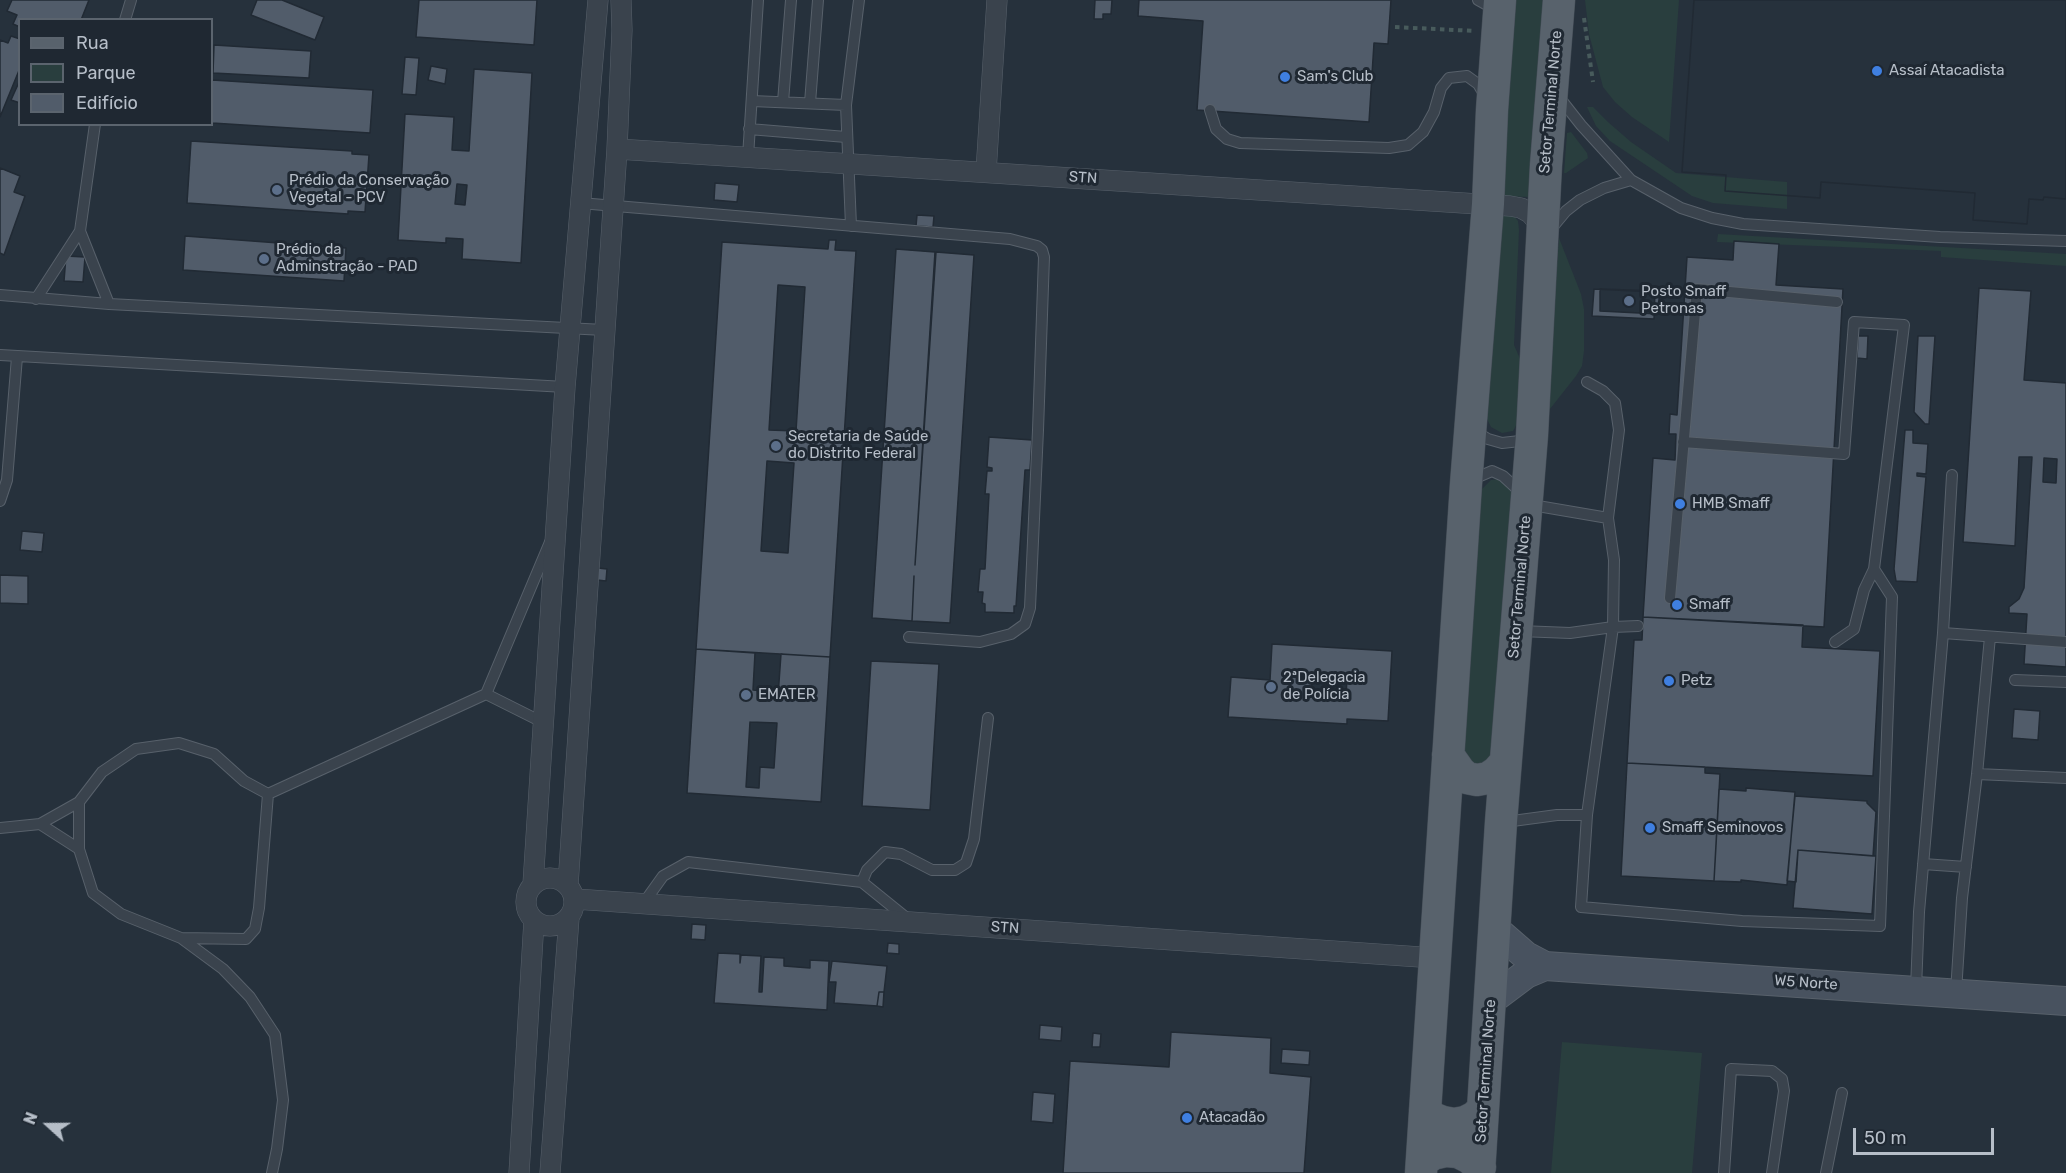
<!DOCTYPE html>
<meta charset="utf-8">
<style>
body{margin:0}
#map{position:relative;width:2066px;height:1173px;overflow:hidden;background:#26313c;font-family:Rubik,sans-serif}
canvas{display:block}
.legend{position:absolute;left:18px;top:18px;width:195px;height:108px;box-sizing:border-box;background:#1f2832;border:2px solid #5b646e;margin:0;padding:8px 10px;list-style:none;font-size:18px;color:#b6bec8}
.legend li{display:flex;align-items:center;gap:12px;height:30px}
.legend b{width:30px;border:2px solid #5b646e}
.north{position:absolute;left:18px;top:1095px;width:60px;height:60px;-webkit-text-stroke:4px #1f2832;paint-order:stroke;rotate:291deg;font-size:16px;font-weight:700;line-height:24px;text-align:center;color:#b6bec8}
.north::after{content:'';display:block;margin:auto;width:21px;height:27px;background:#b6bec8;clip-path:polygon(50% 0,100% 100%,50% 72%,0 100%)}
.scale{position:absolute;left:1853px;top:1128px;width:141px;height:27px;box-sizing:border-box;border:3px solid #b6bec8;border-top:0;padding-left:8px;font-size:18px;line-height:21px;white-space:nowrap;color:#b6bec8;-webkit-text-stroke:4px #1f2832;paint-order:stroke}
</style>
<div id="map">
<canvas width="2066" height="1173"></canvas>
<ul class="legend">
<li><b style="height:8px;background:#58626c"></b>Rua</li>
<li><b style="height:16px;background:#293e3e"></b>Parque</li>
<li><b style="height:16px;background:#515c6a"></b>Edifício</li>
</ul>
<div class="north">N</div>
<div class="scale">50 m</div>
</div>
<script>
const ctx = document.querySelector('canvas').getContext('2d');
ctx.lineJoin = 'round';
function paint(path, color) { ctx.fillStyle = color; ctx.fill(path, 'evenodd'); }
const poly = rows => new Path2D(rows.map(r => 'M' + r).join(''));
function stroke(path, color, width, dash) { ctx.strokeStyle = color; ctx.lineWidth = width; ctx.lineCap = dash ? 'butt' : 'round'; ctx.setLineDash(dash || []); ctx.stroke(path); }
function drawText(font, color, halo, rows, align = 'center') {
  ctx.font = font + ' Rubik,sans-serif'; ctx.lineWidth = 6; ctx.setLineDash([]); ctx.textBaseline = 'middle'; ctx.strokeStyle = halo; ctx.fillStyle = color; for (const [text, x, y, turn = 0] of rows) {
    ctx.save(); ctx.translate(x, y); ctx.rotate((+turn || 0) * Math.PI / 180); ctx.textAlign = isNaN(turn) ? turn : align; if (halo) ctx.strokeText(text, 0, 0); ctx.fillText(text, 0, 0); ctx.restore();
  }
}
paint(poly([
 [1513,0,1544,0,1531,197,1499,196],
 [1585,0,1679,0,1669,142,1632,117,1615,102,1603,87,1589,34],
 [1587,107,1593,107,1608,122,1631,142,1676,173,1787,182,1787,209,1713,203,1692,196,1610,141,1596,126],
 [1571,132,1587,153,1588,158,1566,173,1564,173,1567,133],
 [1498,213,1514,216,1518,221,1519,230,1514,345,1521,361,1518,422,1513,431,1502,433,1491,427,1485,415],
 [1718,234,2066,254,2066,266,1941,257,1941,251,1717,242],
 [1559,238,1581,294,1584,309,1584,351,1582,366,1576,376,1546,414],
 [1499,479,1512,487,1494,761,1474,768,1462,751,1480,491,1491,480],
 [1562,1042,1702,1053,1692,1173,1551,1173]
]), '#293e3e');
const building = poly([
 [12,0,89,0,81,20,20,20,20,27,13,24,17,15,7,11,12,0],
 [257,0,282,0,324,17,315,40,251,15,257,0],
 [419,0,537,0,534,45,416,37,419,0],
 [1095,0,1112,0,1111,14,1103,14,1103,19,1094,19,1095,0],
 [1139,0,1391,0,1388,44,1374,43,1369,122,1197,110,1203,21,1138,16,1139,0],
 [1694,0,2066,0,2066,199,2044,197,2043,200,2029,199,2027,224,1973,220,1975,193,1821,182,1820,198,1725,191,1726,175,1682,172,1694,0],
 [1694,0,2066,0,2066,199,2044,197,2043,200,2029,199,2027,224,1973,220,1975,193,1821,182,1820,198,1725,191,1726,175,1682,172,1694,0],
 [11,36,20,39,20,68,0,117,0,40,8,43,11,36],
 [214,45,311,51,309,78,213,73,214,45],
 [405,57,419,58,416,95,402,94,405,57],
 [431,66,447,69,445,84,428,80,431,66],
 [474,69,532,73,521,263,462,259,463,239,446,238,446,243,398,240,405,114,454,117,452,150,469,151,474,69],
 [457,184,467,185,465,205,455,204,457,184],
 [20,80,20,103,11,100,20,80],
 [212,80,373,90,370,133,212,123,212,80],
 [191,141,352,151,352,154,369,155,365,212,348,211,348,214,187,203,191,141],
 [0,168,20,176,14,192,25,196,4,255,0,253,0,168],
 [715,183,739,185,737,202,714,200,715,183],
 [917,215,934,216,933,227,916,226,917,215],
 [185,236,346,248,344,281,183,270,185,236],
 [829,240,836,240,835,250,856,251,830,657,696,649,722,242,828,249,829,240],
 [778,285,805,287,796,431,769,430,778,285],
 [767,461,794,463,788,553,761,551,767,461],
 [1734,241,1779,244,1776,285,1843,289,1824,627,1643,617,1653,458,1675,460,1676,434,1669,434,1670,414,1677,415,1687,257,1733,260,1734,241],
 [896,249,935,252,915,565,936,252,974,255,950,623,912,621,914,576,912,621,872,618,896,249],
 [66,256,85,257,83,282,64,281,66,256],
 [1979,288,2031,291,2024,380,2066,383,2066,667,2024,664,2027,614,2009,613,2009,607,2019,599,2024,588,2032,457,2019,457,2015,546,1963,542,1979,288],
 [2044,458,2057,459,2056,483,2043,482,2044,458],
 [1594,289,1655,292,1654,319,1592,316,1594,289],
 [1600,289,1659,291,1659,314,1600,311,1600,289],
 [1858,336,1868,336,1867,359,1857,358,1858,336],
 [1918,336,1935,336,1929,424,1925,424,1914,412,1918,336],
 [1905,430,1913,430,1913,443,1928,444,1926,474,1917,473,1917,476,1926,477,1917,582,1896,581,1894,569,1905,430],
 [989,437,1032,440,1030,470,1025,470,1016,606,1014,606,1014,613,985,612,985,604,982,603,983,592,978,592,980,569,985,569,989,494,985,494,987,471,992,471,992,468,987,467,989,437],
 [22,531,44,533,42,552,20,550,22,531],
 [598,568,607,569,606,581,597,580,598,568],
 [0,575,28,576,28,604,0,603,0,575],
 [1643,617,1803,625,1802,647,1880,651,1873,776,1627,763,1634,640,1642,640,1643,617],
 [1272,644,1392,651,1388,721,1347,719,1347,724,1228,717,1231,677,1270,680,1272,644],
 [1313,675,1347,677,1346,697,1310,695,1313,675],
 [696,649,755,653,753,690,774,692,773,696,778,696,781,654,830,657,821,802,687,793,696,649],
 [750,722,777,723,774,768,760,767,759,788,746,787,750,722],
 [871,661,939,664,930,810,862,806,871,661],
 [2014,709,2040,711,2038,740,2012,738,2014,709],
 [1627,763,1705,767,1705,773,1720,774,1714,881,1621,876,1627,763],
 [1746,788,1795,792,1787,885,1741,880,1741,882,1714,881,1719,789,1746,791,1746,788],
 [1795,796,1867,801,1867,803,1876,812,1873,856,1798,850,1796,882,1787,881,1795,796],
 [1798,850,1876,856,1872,914,1793,908,1798,850],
 [692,924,706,925,705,940,691,939,692,924],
 [888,943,899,944,899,954,887,953,888,943],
 [718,953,740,954,740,963,741,955,761,956,759,992,762,992,764,957,784,958,784,966,810,968,810,960,829,961,827,1010,714,1003,718,953],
 [832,961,887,966,884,992,879,992,877,1006,834,1003,836,982,829,982,832,961],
 [879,992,884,992,883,1007,877,1006,879,992],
 [1040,1025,1062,1027,1061,1041,1039,1039,1040,1025],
 [1171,1032,1271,1038,1270,1073,1311,1077,1304,1173,1063,1173,1070,1061,1169,1067,1171,1032],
 [1093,1033,1101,1034,1100,1047,1092,1047,1093,1033],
 [1282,1049,1310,1051,1309,1065,1281,1063,1282,1049],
 [1033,1092,1055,1094,1053,1123,1031,1121,1033,1092]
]);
paint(building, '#515c6a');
stroke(building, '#212a34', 1.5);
const lane = poly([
 [1478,0,1496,10],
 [125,20,131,0],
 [1559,97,1581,125,1631,180,1681,208,1712,218,1743,224,1940,237,2066,241],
 [752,101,846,105],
 [783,102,791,0],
 [810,103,818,0],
 [1210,110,1216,129,1227,139,1240,143,1389,148,1408,145,1423,132,1434,112,1441,88,1449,78,1467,76,1478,84,1484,94],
 [749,129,846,137],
 [748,157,758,0],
 [580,203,1010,239,1037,246,1042,250,1044,257,1038,430,1030,608,1025,624,1011,634,980,642,909,637],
 [851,226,846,105,859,0],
 [1551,229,1566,211,1580,200,1604,188,1631,180],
 [80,231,109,304],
 [0,295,109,304,604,330],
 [36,299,80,231,95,124],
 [0,355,565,387],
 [1587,382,1603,391,1615,403,1619,430,1608,518],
 [1475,431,1488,439,1502,443,1520,441,1527,437],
 [1471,480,1492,471,1503,476,1515,487,1526,504,1608,518,1614,560,1613,627,1587,815,1557,815,1505,822],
 [0,501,7,480,17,357],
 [1670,598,1697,289,1837,302],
 [1520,631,1570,633,1613,627,1638,626],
 [1943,633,2066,642],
 [1835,642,1854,629,1864,590,1874,569],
 [2015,680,2066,682],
 [486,694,544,723],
 [1977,774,2066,778],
 [79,802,79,849,93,893,121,914,181,938,246,939,255,929,259,908,268,794],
 [1587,815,1581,907,1742,921,1880,926,1892,597,1874,569,1904,325,1854,322,1844,454,1683,442],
 [40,824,79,849],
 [0,828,40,824,79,802,102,772,136,749,179,743,214,754,244,781,268,794,486,694,550,542],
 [1923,864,1966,867],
 [862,882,867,870,885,852,901,854,932,870,955,870,966,863,974,839,988,718],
 [643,904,663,876,688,862,862,882,909,920],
 [181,938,223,969,250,997,275,1035,283,1100,277,1149,272,1173],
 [1916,989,1919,912,1943,633,1952,475],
 [1956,992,1962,898,1977,774,1990,637],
 [1724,1173,1731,1069,1772,1071,1782,1079,1784,1091,1772,1173],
 [1826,1173,1842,1093]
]);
const street = poly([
 [617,149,1510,206,1521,208,1530,213,1542,227],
 [986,172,997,0],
 '526 902a24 24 0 1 1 48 0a24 24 0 1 1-48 0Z',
 [533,884,565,387,598,0],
 [568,885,617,149,622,30,621,0],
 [575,899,1435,958],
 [519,1173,534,920],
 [550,1173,569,918]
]);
const secondary = poly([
 [1495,929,1526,956,1545,966,2066,1001],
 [1490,1001,1526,974,1545,966]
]);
const primary = poly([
 [1448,755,1460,772,1467,778,1477,780,1488,778,1497,772,1505,763],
 [1425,1110,1433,1118,1443,1122,1454,1124,1465,1122,1475,1117,1483,1109],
 [1422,1161,1433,1154,1446,1151,1458,1152,1470,1158,1480,1167],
 [1421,1173,1466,484,1488,204,1492,110,1500,0],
 [1479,1173,1501,822,1532,435,1546,165,1559,0]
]);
stroke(lane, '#58616b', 12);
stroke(street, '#58616b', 21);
stroke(secondary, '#58616b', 30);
stroke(primary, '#434c56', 33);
stroke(poly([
 [1584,18,1593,82],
 [1395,27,1475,31]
]), '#485b5c', 4, [4.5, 4.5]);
stroke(lane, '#3a434d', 10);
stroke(street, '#3a434d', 20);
stroke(secondary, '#48525f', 28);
stroke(primary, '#58626c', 32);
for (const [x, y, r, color] of [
 [1877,71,6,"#3f7fe0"],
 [1285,77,6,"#3f7fe0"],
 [277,190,6,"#5c6f8a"],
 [264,259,6,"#5c6f8a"],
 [1629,301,6,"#5c6f8a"],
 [776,446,6,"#5c6f8a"],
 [1680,504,6,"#3f7fe0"],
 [1677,605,6,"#3f7fe0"],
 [1669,681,6,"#3f7fe0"],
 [1271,687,6,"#5c6f8a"],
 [746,695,6,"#5c6f8a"],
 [1650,828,6,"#3f7fe0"],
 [1187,1118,6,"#3f7fe0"]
]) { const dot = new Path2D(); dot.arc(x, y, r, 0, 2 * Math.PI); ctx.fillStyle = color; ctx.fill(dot); stroke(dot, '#1f2832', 2); }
drawText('15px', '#b6bec8', '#1f2832', [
 ["Assaí Atacadista",1889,71],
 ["Sam's Club",1297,77],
 ["Prédio da Conservação",289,181],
 ["Vegetal - PCV",289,198],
 ["Prédio da",276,250],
 ["Adminstração - PAD",276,267],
 ["Posto Smaff",1641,292],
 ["Petronas",1641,309],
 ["Secretaria de Saúde",788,437],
 ["do Distrito Federal",788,454],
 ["HMB Smaff",1692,504],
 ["Smaff",1689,605],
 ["2ªDelegacia",1283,678],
 ["de Polícia",1283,695],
 ["Petz",1681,681],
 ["EMATER",758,695],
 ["Smaff Seminovos",1662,828],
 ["Atacadão",1199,1118]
], 'left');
drawText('15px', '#b6bec8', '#1f2832', [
 ["Setor Terminal Norte",1551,102,-85],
 ["STN",1083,178,4],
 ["Setor Terminal Norte",1520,587,-85],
 ["STN",1005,928,4],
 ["W5 Norte",1806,983,4],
 ["Setor Terminal Norte",1486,1071,-86]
]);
</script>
